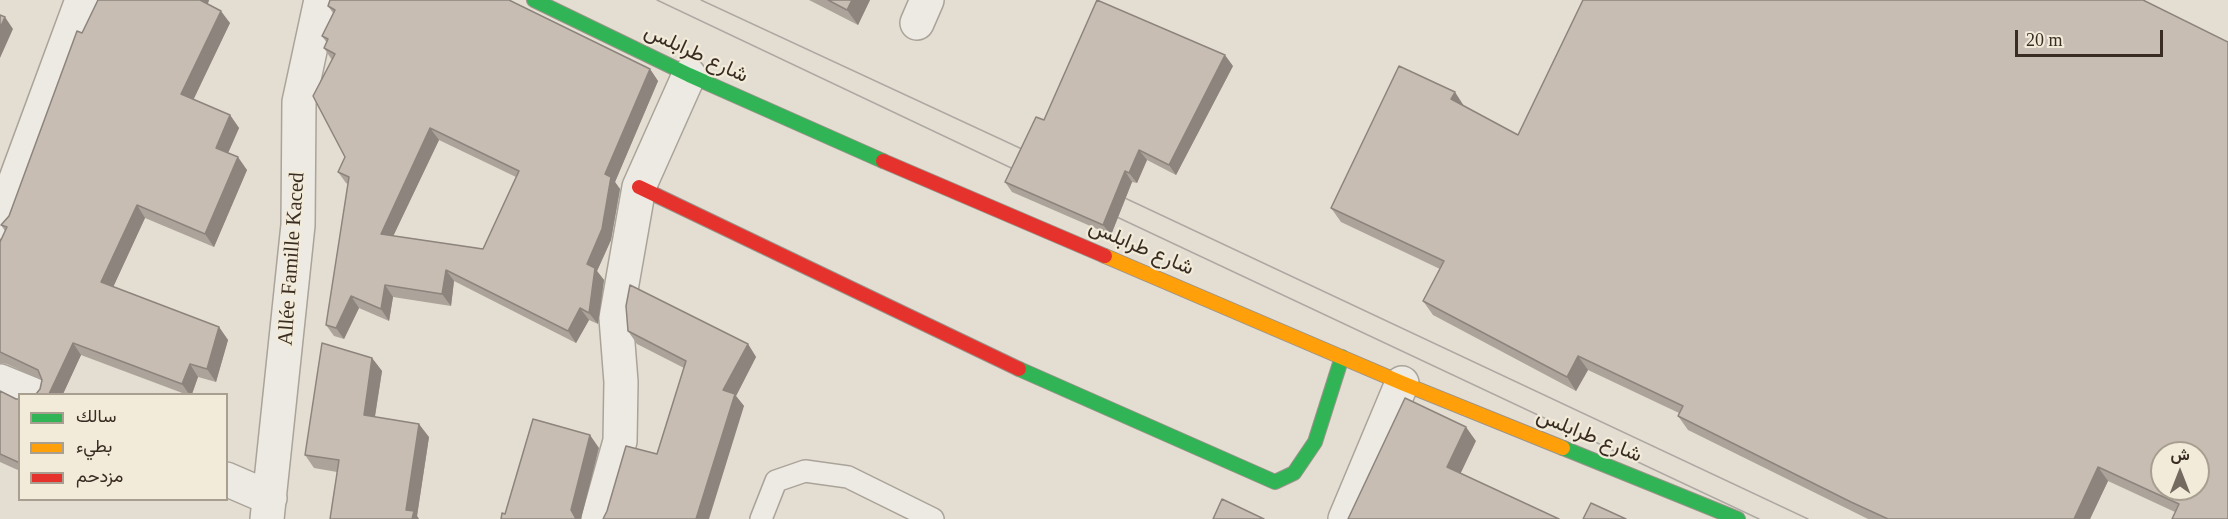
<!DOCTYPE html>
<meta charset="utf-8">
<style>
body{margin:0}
#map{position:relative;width:2228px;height:519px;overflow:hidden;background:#e4ded2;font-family:"Times New Roman",Vazirmatn,serif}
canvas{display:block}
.legend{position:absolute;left:18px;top:393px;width:210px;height:108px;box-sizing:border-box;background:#f3ebda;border:2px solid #a99f90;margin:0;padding:8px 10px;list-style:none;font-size:18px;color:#392c22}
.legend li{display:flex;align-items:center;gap:12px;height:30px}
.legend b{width:30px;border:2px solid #a99f90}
.north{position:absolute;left:2150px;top:441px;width:60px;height:60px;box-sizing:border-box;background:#f3ebda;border:2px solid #a99f90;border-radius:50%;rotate:0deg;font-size:16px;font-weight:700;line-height:24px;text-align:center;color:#392c22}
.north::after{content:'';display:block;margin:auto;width:21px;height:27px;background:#756a60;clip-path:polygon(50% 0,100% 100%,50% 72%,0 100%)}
.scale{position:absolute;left:2015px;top:30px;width:148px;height:27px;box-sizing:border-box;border:3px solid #392c22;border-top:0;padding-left:8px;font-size:18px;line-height:21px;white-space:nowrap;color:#392c22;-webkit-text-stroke:4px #f3ebda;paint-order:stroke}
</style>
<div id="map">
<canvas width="2228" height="519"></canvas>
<ul class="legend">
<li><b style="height:8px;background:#30b455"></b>سالك</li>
<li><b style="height:8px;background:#ff9f0a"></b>بطيء</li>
<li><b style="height:8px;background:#e5322d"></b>مزدحم</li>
</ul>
<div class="north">ش</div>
<div class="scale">20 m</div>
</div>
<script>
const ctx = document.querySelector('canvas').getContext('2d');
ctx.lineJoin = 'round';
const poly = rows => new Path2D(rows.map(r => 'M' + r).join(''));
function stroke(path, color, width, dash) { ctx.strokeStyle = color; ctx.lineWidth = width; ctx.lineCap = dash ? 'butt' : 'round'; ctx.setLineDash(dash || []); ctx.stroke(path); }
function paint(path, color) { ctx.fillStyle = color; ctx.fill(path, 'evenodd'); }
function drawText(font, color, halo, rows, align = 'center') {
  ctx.font = font + ' "Times New Roman",Vazirmatn,serif'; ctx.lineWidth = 4.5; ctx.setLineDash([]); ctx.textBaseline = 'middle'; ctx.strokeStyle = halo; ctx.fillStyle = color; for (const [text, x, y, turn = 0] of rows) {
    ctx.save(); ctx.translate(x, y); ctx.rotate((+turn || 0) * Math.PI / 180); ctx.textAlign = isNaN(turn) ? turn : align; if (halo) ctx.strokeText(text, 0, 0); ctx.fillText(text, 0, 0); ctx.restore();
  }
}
const lane = poly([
 [761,519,776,481,805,471,848,477,933,519]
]);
const street = poly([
 [917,23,927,0],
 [0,222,82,0],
 [0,381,32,394],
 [226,479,270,498],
 [267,519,298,225,299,102,321,0],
 [598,519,620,441,621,382,616,318,639,187,689,75],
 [1345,519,1402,383]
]);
const fast = poly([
 [534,0,689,75,883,161],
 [1019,369,1275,482,1294,473,1315,442,1342,357],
 [1563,448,1738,519]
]);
const slow = poly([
 [1105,256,1402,383,1563,448]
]);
const jam = poly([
 [883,161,1105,256],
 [639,187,1019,369]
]);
stroke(lane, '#aaa39a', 24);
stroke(street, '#aaa39a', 36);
stroke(fast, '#9a938a', 16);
stroke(slow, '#9a938a', 16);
stroke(jam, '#9a938a', 16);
stroke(lane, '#edeae3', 21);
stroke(street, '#edeae3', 33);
stroke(fast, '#30b455', 14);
stroke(slow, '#ff9f0a', 14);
stroke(jam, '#e5322d', 14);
stroke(poly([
 [657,0,1026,175],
 [701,0,1037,156],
 [1110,191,1808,519],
 [1102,210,1759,519]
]), '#ada8a3', 1.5);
paint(poly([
 [98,0,209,0,208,4,230,23,193,99,230,115,239,128,228,153,247,170,214,247,145,218,113,287,219,327,228,340,216,382,198,377,192,394,185,394,81,355,63,394,36,394,40,389,42,380,7,364,0,363,0,242,5,231,1,225,9,216,82,33],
 [809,0,870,0,858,25],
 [328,6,650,69,658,81,615,182,620,189,611,240,597,271,604,280,598,324,589,320,576,343,454,281,451,306,393,297,389,321,359,308,344,339,334,336,326,325,348,184,346,183,338,172,345,157,332,60,324,48,327,43,322,36,333,13],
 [439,140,516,177,483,249,393,236],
 [1233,66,1176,175,1147,160,1137,183,1132,182,1111,235,1012,192,1005,182,1044,120],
 [1464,106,2228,519,2175,512,2108,481,2090,519,1868,519,1688,430,1678,416,1679,413,1588,370,1576,391,1433,315,1423,301,1440,269,1341,222,1331,208],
 [628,331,748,344,756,357,736,396,744,406,657,454,684,368,637,344],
 [372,358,382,371,375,417,429,437,417,516,419,519,330,519,337,472,314,468,305,455],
 [0,391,16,399,20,399,20,471,0,462]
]), '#aca39a');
paint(poly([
 [197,0,209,0,205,11],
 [852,0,870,0,858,25,847,10],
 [221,11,230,23,190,107,181,94],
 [5,17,13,29,0,58,0,28],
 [1225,55,1233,66,1176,175,1169,165],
 [650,69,658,81,615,182,620,189,611,240,597,271,604,280,598,324,589,313,587,264,605,174],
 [1455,92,1464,106,1451,99],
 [230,115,239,128,225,160,216,148],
 [430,128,439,140,389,245,381,234],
 [1139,150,1147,160,1137,183,1129,173],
 [238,157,247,170,214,247,205,234],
 [1125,171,1132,182,1111,235,1103,225],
 [137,205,145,218,110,294,101,282],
 [446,270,454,281,451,306,442,294],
 [385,285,393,297,389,321,381,309],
 [351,296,359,308,344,339,336,328],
 [580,308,589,320,576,343,568,331],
 [219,327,228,340,216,382,207,369],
 [73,343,81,355,63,394,49,394],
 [748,344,756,357,736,396,744,406,709,519,696,519,723,390],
 [1578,356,1588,370,1576,391,1567,377],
 [372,358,382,371,373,428,364,415],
 [190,364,198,377,192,394,189,394,182,384],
 [419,424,429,437,417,516,419,519,412,519,406,510],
 [1466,427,1476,441,1457,481,1447,467],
 [590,435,599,448,581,519,575,519,571,510],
 [2098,467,2108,481,2090,519,2074,519]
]), '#8c847d');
const building = poly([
 [98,0,200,0,221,11,181,94,230,115,216,148,238,157,205,234,137,205,101,282,219,327,207,369,190,364,182,384,73,343,49,394,36,394,40,389,42,380,38,370,0,352,0,242,7,227,1,225,9,216,77,31,82,33,98,0],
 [330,0,509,0,650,69,605,174,611,177,602,229,587,264,595,268,589,313,580,308,568,331,446,270,442,294,385,285,381,309,351,296,336,328,326,325,349,177,338,172,345,157,313,96,335,54,324,48,328,39,322,36,335,10,328,6,330,0],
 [430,128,519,171,483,249,381,234,430,128],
 [828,0,852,0,847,10,828,0],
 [1097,0,1225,55,1169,165,1139,150,1129,173,1125,171,1103,225,1005,182,1036,117,1044,120,1097,0],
 [1583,0,2143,0,2228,42,2228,519,2172,519,2179,504,2098,467,2074,519,1888,519,1851,502,1678,416,1683,406,1578,356,1567,377,1423,301,1444,261,1331,208,1399,66,1455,92,1451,99,1518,135,1583,0],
 [2162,453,2198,453,2198,489,2162,489,2162,453],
 [0,15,5,17,0,28,0,15],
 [630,285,748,344,723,390,735,394,696,519,603,519,607,511,626,446,657,454,686,361,628,331,626,306,630,285],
 [322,343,372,358,364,415,419,424,406,510,414,511,412,519,330,519,339,460,305,455,322,343],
 [0,391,16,399,20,399,20,463,0,454,0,391],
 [1405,398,1466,427,1447,467,1559,519,1348,519,1405,398],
 [533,419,590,435,571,510,576,519,501,519,502,513,505,514,533,419],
 [1222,499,1264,519,1213,519,1222,499],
 [1591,503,1626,519,1583,519,1591,503]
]);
paint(building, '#c8bdb3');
stroke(building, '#8c847d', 1.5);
drawText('21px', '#392c22', '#f3ebda', [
 ["شارع طرابلس",696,54,25],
 ["شارع طرابلس",1141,248,23],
 ["Allée Famille Kaced",292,259,-86],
 ["شارع طرابلس",1589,436,22]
]);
</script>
